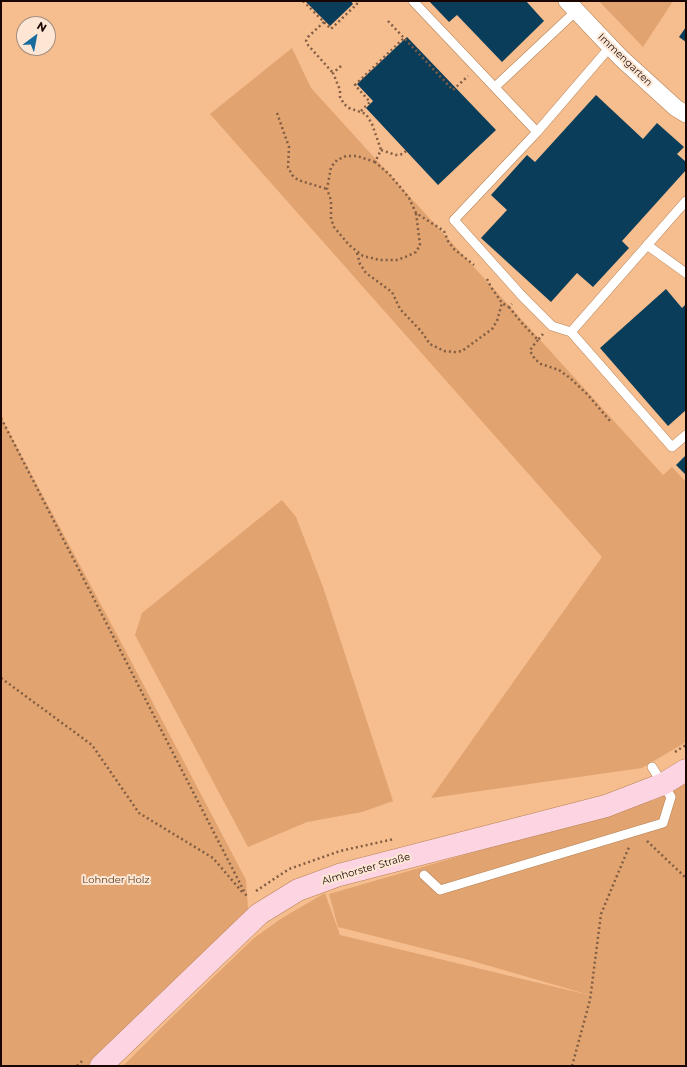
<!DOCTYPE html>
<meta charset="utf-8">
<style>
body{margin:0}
#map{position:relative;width:687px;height:1067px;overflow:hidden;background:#f6bd8e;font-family:Montserrat,sans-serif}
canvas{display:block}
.frame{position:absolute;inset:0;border:2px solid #190600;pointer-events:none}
.north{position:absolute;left:16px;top:16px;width:40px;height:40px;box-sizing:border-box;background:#fde6d3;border:1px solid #a28c7f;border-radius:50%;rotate:32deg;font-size:11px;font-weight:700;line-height:16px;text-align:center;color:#190600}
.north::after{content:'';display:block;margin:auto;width:14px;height:18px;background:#186c9d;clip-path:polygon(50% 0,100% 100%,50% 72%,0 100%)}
</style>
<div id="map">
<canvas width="687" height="1067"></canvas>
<div class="frame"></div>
<div class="north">N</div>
</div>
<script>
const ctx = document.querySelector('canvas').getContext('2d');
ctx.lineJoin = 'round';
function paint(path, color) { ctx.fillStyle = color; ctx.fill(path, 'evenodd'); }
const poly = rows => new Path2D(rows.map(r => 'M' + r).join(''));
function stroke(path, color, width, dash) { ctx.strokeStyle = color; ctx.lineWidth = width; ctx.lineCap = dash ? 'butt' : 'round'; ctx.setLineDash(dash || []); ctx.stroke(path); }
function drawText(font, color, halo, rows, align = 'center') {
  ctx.font = font + ' Montserrat,sans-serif'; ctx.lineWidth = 4; ctx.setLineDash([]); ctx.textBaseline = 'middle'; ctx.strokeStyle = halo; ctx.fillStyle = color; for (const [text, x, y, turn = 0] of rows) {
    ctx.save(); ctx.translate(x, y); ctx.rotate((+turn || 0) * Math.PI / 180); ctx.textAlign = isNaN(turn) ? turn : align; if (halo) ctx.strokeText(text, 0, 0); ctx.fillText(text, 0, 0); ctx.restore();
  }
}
paint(poly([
 [599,1,673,1,643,47],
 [292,48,311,88,663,475,672,467,686,482,686,742,642,768,431,798,602,557,210,114],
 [1,417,123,646,246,880,248,909,234,925,160,999,88,1066,1,1066],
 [282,500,296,517,323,587,393,801,362,812,307,822,248,847,135,635,142,613],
 [686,783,686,1066,123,1066,169,1020,254,938,282,918,325,893,340,935,593,996,469,960,338,927,329,894,658,799]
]), '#e1a36f');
paint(poly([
 [305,1,351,1,353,4,330,26],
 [429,1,526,1,544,21,502,62,457,15,449,22],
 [686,27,686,42,679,37],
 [407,37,496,130,438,185,366,108,373,101,357,84],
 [596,95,643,139,657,123,684,147,677,154,686,162,686,170,622,241,629,248,593,287,577,273,551,302,481,238,507,210,491,195,527,155,535,162],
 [666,289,682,308,686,304,686,410,668,426,600,348],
 [686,455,686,475,676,465]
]), '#0a3d5a');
const service = poly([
 [413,1,537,132],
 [610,47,537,132,454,220,522,296,552,326,571,332,686,201],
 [495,87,576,11],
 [647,245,686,273],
 [571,332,672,447,686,435],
 [424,875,440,890,663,823,671,797,652,767]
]);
const minor = poly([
 [567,1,621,58,676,108,686,114]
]);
const secondary = poly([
 [101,1066,259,914,298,890,339,875,606,806,663,784,686,770]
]);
stroke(service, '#b78255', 10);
stroke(minor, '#b78255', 18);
stroke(secondary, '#b78255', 23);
stroke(poly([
 [303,1,331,29,357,4,354,1],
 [388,21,453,90,468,76],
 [324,22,308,37,306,41,308,45,333,73],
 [341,66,333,73,340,90,340,97,344,104,349,108,366,114,372,124,381,150],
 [361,111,370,102,355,85,404,38],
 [277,113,289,147,288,167,292,175,298,180,327,189],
 [406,151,403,154,396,155,381,150,375,162,389,174,401,188,409,198,416,213,444,231],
 [375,162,357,156,346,156,337,160,331,167,327,189,331,200,331,219,334,227,349,245,363,256,380,260,397,260,408,256,416,252,420,245,416,213],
 [444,231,448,241,454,249,474,265],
 [357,253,360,264,366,273,392,292,400,309,421,331,430,344,444,351,455,352,462,351,492,329,497,321,502,303],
 [487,279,491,287,502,303,509,307,512,304],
 [509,307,521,322,538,340,543,334],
 [538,340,532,347,530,351,535,359,541,364,559,370,570,378,588,395,610,421],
 [1,418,247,897],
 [1,678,92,745,139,813,213,858,243,893],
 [675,752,686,745],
 [647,841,686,878],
 [256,891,289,869,340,851,394,839],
 [77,1066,83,1060],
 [572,1066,590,1000,601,914,629,847]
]), '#815d43', 2.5, [2, 3]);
stroke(service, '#fff', 9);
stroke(minor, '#fff', 17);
stroke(secondary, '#fdd4e2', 22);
drawText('10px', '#190600', '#fde6d3', [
 ["Immengarten",625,60,44],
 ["Almhorster Straße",366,869,-16]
]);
drawText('10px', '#5a3a1e', '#fde6d3', [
 ["Lohnder Holz",116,880]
]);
</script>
